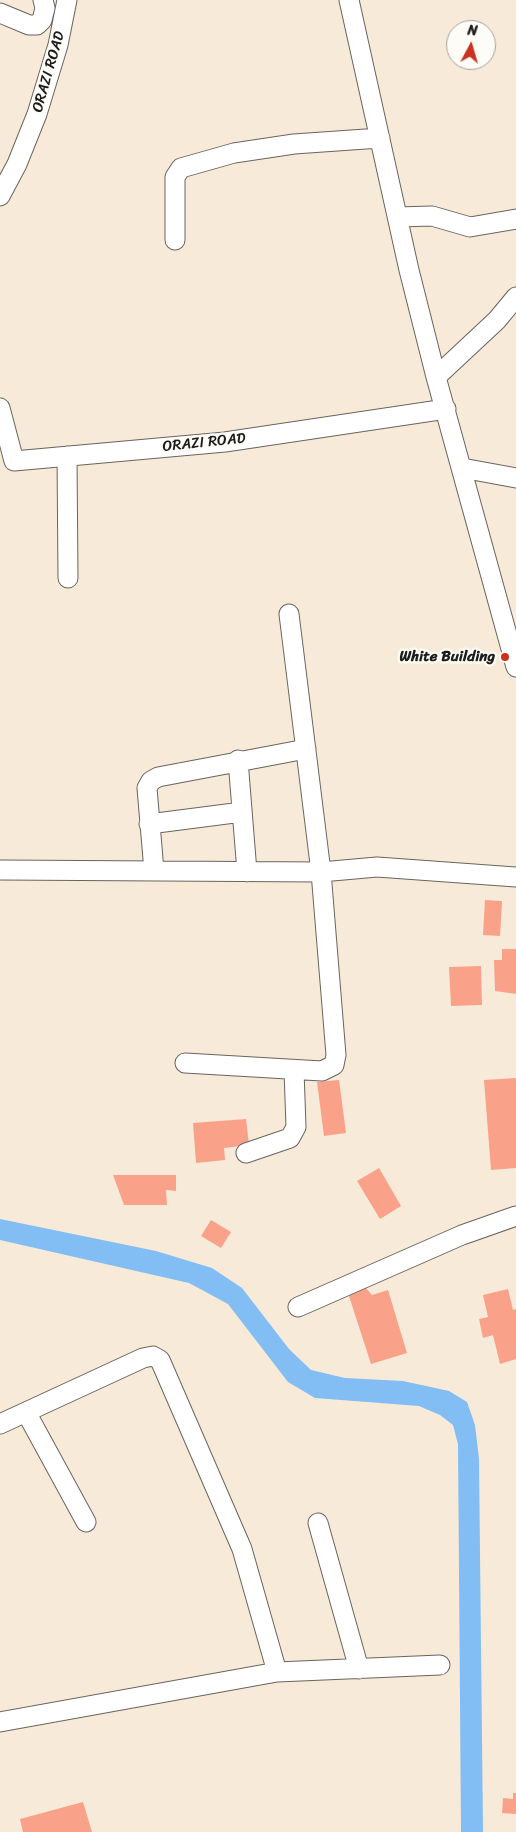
<!DOCTYPE html>
<style>
body{margin:0}
#map{position:relative;width:516px;height:1832px;overflow:hidden;background:#f8ead8;font-family:Sriracha,sans-serif}
canvas{display:block}
.north{position:absolute;left:446px;top:20px;width:50px;height:50px;box-sizing:border-box;background:#fdfcf7;border:1px solid #a3a29f;border-radius:50%;rotate:6deg;font-size:14px;font-weight:700;line-height:20px;text-align:center;color:#1c1c1c}
.north::after{content:'';display:block;margin:auto;width:18px;height:22px;background:#c8321e;clip-path:polygon(50% 0,100% 100%,50% 72%,0 100%)}
</style>
<div id="map">
<canvas width="516" height="1832"></canvas>
<div class="north">N</div>
</div>
<script>
const ctx = document.querySelector('canvas').getContext('2d');
ctx.lineJoin = 'round';
function paint(path, color) { ctx.fillStyle = color; ctx.fill(path, 'evenodd'); }
const poly = rows => new Path2D(rows.map(r => 'M' + r).join(''));
function stroke(path, color, width, dash) { ctx.strokeStyle = color; ctx.lineWidth = width; ctx.lineCap = dash ? 'butt' : 'round'; ctx.setLineDash(dash || []); ctx.stroke(path); }
function drawText(font, color, halo, rows, align = 'center') {
  ctx.font = font + ' Sriracha,sans-serif'; ctx.lineWidth = 4.5; ctx.setLineDash([]); ctx.textBaseline = 'middle'; ctx.strokeStyle = halo; ctx.fillStyle = color; for (const [text, x, y, turn = 0] of rows) {
    ctx.save(); ctx.translate(x, y); ctx.rotate((+turn || 0) * Math.PI / 180); ctx.textAlign = isNaN(turn) ? turn : align; if (halo) ctx.strokeText(text, 0, 0); ctx.fillText(text, 0, 0); ctx.restore();
  }
}
paint(poly([
 [0,1219,156,1251,212,1268,242,1288,289,1349,311,1370,345,1378,403,1381,449,1391,467,1402,475,1425,479,1459,483,1832,461,1832,458,1444,453,1425,440,1415,419,1406,315,1398,288,1382,228,1304,189,1283,0,1240]
]), '#82bdf4');
paint(poly([
 [485,900,502,901,500,936,483,935],
 [502,949,516,949,516,994,495,991,494,960,502,960],
 [481,966,482,1005,451,1006,449,967],
 [516,1078,516,1168,491,1170,484,1080],
 [339,1080,346,1133,324,1136,317,1082],
 [246,1119,249,1145,224,1148,225,1160,196,1163,193,1123],
 [379,1168,401,1206,380,1219,357,1181],
 [113,1175,176,1175,176,1191,166,1190,167,1205,124,1205],
 [211,1220,231,1232,221,1248,201,1236],
 [365,1287,372,1295,388,1290,407,1353,371,1364,348,1293],
 [508,1289,513,1310,516,1309,516,1359,500,1364,493,1335,483,1338,479,1319,488,1317,483,1295],
 [513,1793,516,1793,516,1814,502,1813,503,1798,513,1799],
 [83,1802,92,1832,23,1832,20,1819]
]), '#f9a289');
const minor = poly([
 [349,0,409,270,436,377,516,667],
 [0,13,29,25,37,25,42,20,45,8,43,0],
 [0,196,17,164,37,114,58,45,67,0],
 [397,217,432,216,470,227,516,219],
 [175,240,175,177,181,168,234,153,294,144,380,138],
 [436,377,497,320,516,297],
 [0,408,14,461,225,442,446,409],
 [67,456,68,578],
 [462,468,516,478],
 [238,760,247,872],
 [149,824,242,812],
 [0,870,321,872,377,867,516,877],
 [154,871,147,788,151,781,158,777,306,749],
 [185,1063,322,1071,334,1065,336,1055,321,872,289,614],
 [246,1153,290,1138,296,1127,294,1070],
 [298,1307,462,1235,516,1216],
 [26,1412,86,1522],
 [0,1424,143,1358,153,1356,160,1360,242,1549,277,1672],
 [318,1523,359,1669],
 [0,1722,277,1672,440,1665]
]);
stroke(minor, '#69645e', 21);
stroke(minor, '#fff', 19);
for (const [x, y, r, color] of [
 [505,657,5,"#c8321e"]
]) { const dot = new Path2D(); dot.arc(x, y, r, 0, 2 * Math.PI); ctx.fillStyle = color; ctx.fill(dot); stroke(dot, '#fdfcf7', 2); }
drawText('15px', '#1c1c1c', '#fdfcf7', [
 ["ORAZI ROAD",49,72,-74],
 ["ORAZI ROAD",204,443,-6]
]);
drawText('bold 15px', '#1c1c1c', '#fdfcf7', [
 ["White Building",495,657]
], 'right');
</script>
